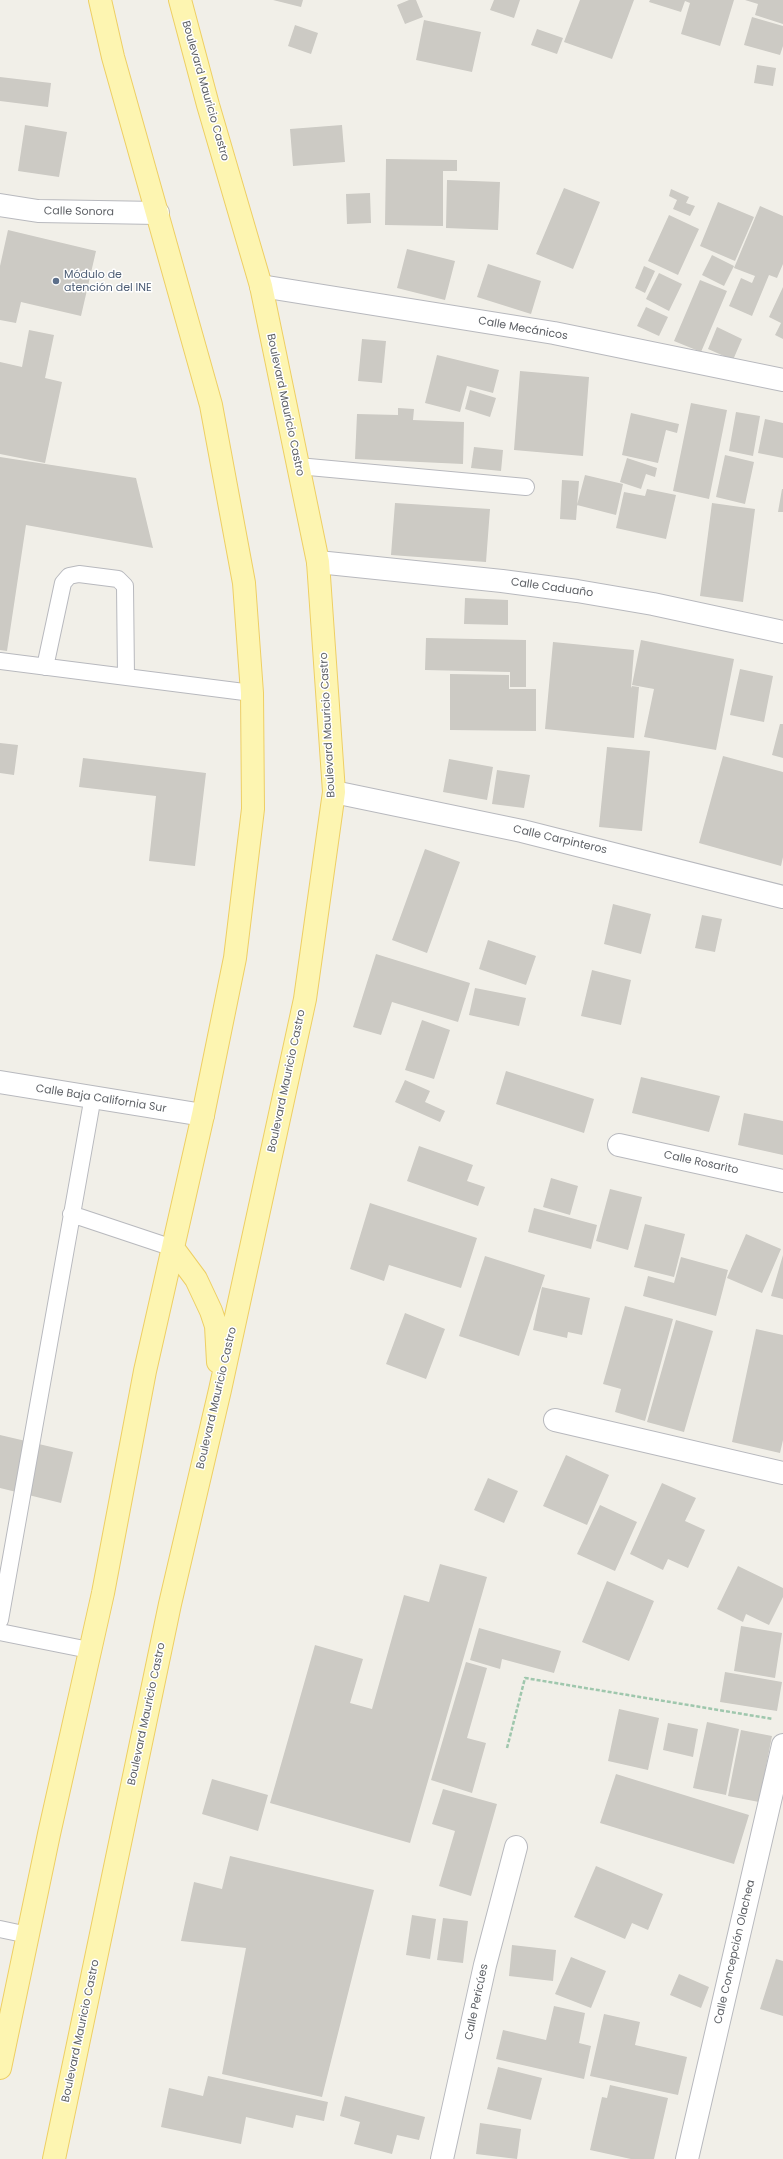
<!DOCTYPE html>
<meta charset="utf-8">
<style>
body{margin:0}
canvas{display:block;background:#f1efe8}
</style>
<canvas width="783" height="2159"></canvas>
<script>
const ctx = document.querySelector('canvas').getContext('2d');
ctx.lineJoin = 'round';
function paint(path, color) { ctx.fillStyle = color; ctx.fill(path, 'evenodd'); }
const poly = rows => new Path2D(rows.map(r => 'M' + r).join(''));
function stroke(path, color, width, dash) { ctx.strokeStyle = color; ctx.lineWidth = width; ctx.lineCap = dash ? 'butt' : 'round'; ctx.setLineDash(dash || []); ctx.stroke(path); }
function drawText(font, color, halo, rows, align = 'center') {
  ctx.font = font + ' Poppins,sans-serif'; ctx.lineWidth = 3; ctx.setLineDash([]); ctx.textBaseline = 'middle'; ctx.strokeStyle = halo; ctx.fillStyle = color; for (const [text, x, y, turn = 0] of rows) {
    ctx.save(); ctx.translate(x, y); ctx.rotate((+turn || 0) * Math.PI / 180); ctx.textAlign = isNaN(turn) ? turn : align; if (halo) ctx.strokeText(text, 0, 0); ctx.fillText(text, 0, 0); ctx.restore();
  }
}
paint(poly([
 [273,0,303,0,301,7],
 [409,0,416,0,423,17,405,24,397,5],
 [494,0,520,0,514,18,490,10],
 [580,0,634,0,612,59,564,42],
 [650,0,734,0,720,46,681,34,690,3,685,1,681,12,649,2],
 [745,0,783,0,783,24,755,15,758,4],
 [752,17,783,26,783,46,780,55,744,45],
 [424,20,481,32,472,72,416,60],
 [295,25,318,33,311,54,288,46],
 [537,29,563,38,557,54,531,45],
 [757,65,776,68,773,86,754,83],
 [0,77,51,83,48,107,0,101],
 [25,125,67,132,59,177,18,171],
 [342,125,345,162,293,166,290,129],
 [386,159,457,160,457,171,443,171,443,226,385,225],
 [447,180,500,182,498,230,446,228],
 [564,188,600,202,573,269,536,254],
 [671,189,689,197,686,203,695,206,690,216,673,209,677,200,669,196],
 [370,193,371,223,347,224,346,194],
 [718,202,754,217,735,261,700,246],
 [760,206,783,216,783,264,777,278,769,275,752,316,729,306,741,278,752,283,755,276,734,268],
 [669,215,699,229,678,275,648,261],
 [8,230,96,251,81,316,21,302,16,323,0,320,0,266],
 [407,249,455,261,445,300,397,288],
 [712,255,734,266,724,286,702,275],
 [488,264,541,281,531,314,477,297],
 [644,266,655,271,645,293,635,288],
 [659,273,682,284,669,311,646,299],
 [700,280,727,291,701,352,674,341],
 [783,287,783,339,775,335,781,323,769,317],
 [646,307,668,317,659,336,637,326],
 [717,327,742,339,733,360,708,349],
 [29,330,54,335,45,378,62,382,45,463,0,454,0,362,22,367],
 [362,339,386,341,382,383,358,381],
 [437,355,499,370,493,393,467,386,460,412,425,403],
 [520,371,589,377,583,456,514,450],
 [470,390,496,398,490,417,465,409],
 [691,403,727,410,709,499,673,491],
 [398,408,414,409,413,420,464,422,463,464,355,459,357,414,398,415],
 [736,412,760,416,753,456,729,451],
 [631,413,679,424,677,433,666,430,658,463,622,455],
 [765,419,783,423,783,458,758,453],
 [474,447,503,450,501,471,471,468],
 [725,455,754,462,745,504,716,497],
 [0,457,136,478,153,548,26,525,7,651,0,650],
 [627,458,657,468,655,477,646,474,641,489,620,482],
 [585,475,623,484,616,515,577,505],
 [562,480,579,481,576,520,560,519],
 [647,489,676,495,666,539,616,528,624,492,645,496],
 [782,489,783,489,783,512,778,512],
 [395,503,490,509,486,562,391,555],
 [712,503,755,509,743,602,700,596],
 [465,598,508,600,508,625,464,624],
 [426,638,526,640,526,687,510,687,510,672,425,670],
 [641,640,734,659,716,750,644,737,654,689,632,685],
 [553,642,634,650,631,688,632,686,639,687,634,738,545,729],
 [740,669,773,676,764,722,730,715],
 [450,674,509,675,509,689,536,689,536,731,450,730],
 [780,724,783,724,783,758,772,755],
 [0,743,18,745,14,775,0,773],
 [607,747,650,751,642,831,599,827],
 [723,756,783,772,783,857,781,866,699,843],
 [83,758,206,773,195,866,149,861,156,796,79,787],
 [449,759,493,767,487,800,443,792],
 [497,770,530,775,524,808,492,804],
 [425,849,460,862,427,953,392,940],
 [613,904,651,914,641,954,604,944],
 [702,915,722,919,715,952,695,948],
 [488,940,536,956,526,985,479,969],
 [376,954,470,983,458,1022,392,1002,381,1035,353,1027],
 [592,970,631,980,621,1025,581,1016],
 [475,988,526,998,519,1026,469,1015],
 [422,1020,450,1030,434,1079,405,1070],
 [506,1071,594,1099,584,1133,496,1104],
 [641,1077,720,1096,709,1132,632,1113],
 [405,1080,430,1091,425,1102,445,1111,440,1122,395,1102],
 [744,1113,783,1121,783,1155,738,1145],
 [419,1146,473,1165,467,1181,485,1187,478,1206,407,1181],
 [551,1178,578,1186,570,1215,543,1207],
 [610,1189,642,1197,628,1250,596,1241],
 [370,1203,477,1238,461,1288,389,1265,384,1281,350,1269],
 [534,1208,597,1225,591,1249,528,1232],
 [645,1224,685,1234,674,1277,634,1267],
 [746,1234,781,1249,762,1293,727,1278],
 [783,1255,783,1299,771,1296],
 [485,1256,545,1275,519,1356,459,1336],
 [681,1257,728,1270,716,1316,643,1296,648,1276,674,1283],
 [542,1287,590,1298,582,1335,568,1332,567,1338,533,1330],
 [625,1306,673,1319,645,1421,615,1412,621,1389,603,1384],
 [405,1313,445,1329,426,1379,386,1364],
 [676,1320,713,1331,684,1432,647,1422],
 [756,1329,783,1335,783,1440,780,1453,732,1442],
 [0,1435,73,1452,61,1503,0,1488],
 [566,1455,609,1475,587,1525,543,1506],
 [488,1478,518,1491,504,1523,474,1510],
 [662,1483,696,1498,685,1521,705,1530,688,1568,668,1559,663,1570,630,1554],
 [600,1505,637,1522,615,1571,577,1554],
 [440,1564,487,1577,410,1843,270,1803,315,1645,363,1659,350,1703,372,1709,404,1595,429,1602],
 [738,1566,783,1588,783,1597,769,1625,746,1614,743,1622,717,1609],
 [607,1581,654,1601,629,1661,582,1642],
 [741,1626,782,1633,775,1678,734,1671],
 [479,1628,561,1651,554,1673,502,1659,500,1669,470,1660],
 [466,1662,487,1668,467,1738,486,1743,472,1793,431,1780],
 [725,1672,782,1682,777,1711,720,1702],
 [619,1709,659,1718,648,1770,608,1761],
 [707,1722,739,1729,726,1795,693,1788],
 [668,1723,698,1729,693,1757,663,1750],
 [741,1730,772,1736,759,1802,728,1796],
 [616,1774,749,1815,734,1864,600,1823],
 [212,1779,268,1795,258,1831,202,1814],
 [443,1789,497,1804,471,1896,439,1886,455,1831,432,1824],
 [230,1856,374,1890,322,2097,222,2074,246,1948,181,1941,194,1882,222,1889],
 [596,1866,663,1894,648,1930,632,1923,625,1939,574,1917],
 [412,1915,436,1919,430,1959,406,1955],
 [443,1918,468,1921,463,1963,437,1960],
 [512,1945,556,1950,553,1981,509,1976],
 [571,1957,606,1971,591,2008,555,1994],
 [776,1959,783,1961,783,2016,760,2009],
 [679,1974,709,1987,701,2008,670,1995],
 [554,2006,585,2013,579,2043,591,2046,584,2079,496,2059,503,2030,546,2040],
 [604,2014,640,2022,635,2045,687,2057,678,2095,590,2076],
 [498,2067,542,2078,531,2120,487,2109],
 [208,2076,328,2102,324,2121,296,2115,293,2128,246,2117,241,2144,161,2127,169,2088,203,2096],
 [610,2085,668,2098,654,2159,631,2159,590,2150,602,2097,607,2098],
 [345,2096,425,2117,419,2140,397,2135,392,2154,354,2144,360,2122,340,2116],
 [480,2123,521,2129,517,2159,476,2154]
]), '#cccac4');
const lane = poly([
 [298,466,526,487],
 [0,661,252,693],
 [45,667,63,583,69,576,79,574,118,579,125,586,126,677],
 [71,1214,173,1248],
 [0,1620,93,1096],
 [0,1632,89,1650],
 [0,1929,28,1935]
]);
const street = poly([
 [0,205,38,211,158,213],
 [261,286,554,333,783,380],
 [318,562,502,581,577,591,653,604,783,632],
 [334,792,522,831,783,897],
 [0,1082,203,1115],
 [619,1145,783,1181],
 [555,1420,783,1473],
 [442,2159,485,1965,516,1847],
 [687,2159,783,1745]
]);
const primary = poly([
 [173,1248,196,1279,211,1311,216,1326,218,1362],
 [0,2068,49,1834,103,1593,145,1371,203,1115,235,958,253,809,252,693,244,583,211,405,113,57,100,0],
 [54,2159,170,1604,220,1390,305,999,334,792,318,562,261,286,208,105,180,0]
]);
stroke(lane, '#b8b9be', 18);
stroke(street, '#b8b9be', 24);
stroke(primary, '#eecf64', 24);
stroke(poly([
 [507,1748,525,1678,773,1719]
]), '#9fc7ad', 2.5, [4, 2]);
stroke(lane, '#fff', 16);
stroke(street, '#fff', 22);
stroke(primary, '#fdf5b1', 22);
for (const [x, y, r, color] of [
 [56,281,4,"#5c6f8a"]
]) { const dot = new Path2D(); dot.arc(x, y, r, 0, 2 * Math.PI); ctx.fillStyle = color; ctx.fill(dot); stroke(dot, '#fff', 1.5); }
drawText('11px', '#5f6267', '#fff', [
 ["Boulevard Mauricio Castro",205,91,74],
 ["Calle Sonora",79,212,1],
 ["Calle Mecánicos",523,329,10],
 ["Boulevard Mauricio Castro",285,405,78],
 ["Calle Caduaño",552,588,8],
 ["Boulevard Mauricio Castro",328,725,-93],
 ["Calle Carpinteros",560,840,13],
 ["Boulevard Mauricio Castro",287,1081,-78],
 ["Calle Baja California Sur",101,1099,9],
 ["Calle Rosarito",701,1163,12],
 ["Boulevard Mauricio Castro",217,1398,-77],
 ["Boulevard Mauricio Castro",147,1714,-78],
 ["Calle Concepción Olachea",735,1952,-77],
 ["Calle Pericúes",477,2002,-78],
 ["Boulevard Mauricio Castro",81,2031,-78]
]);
drawText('11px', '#4e5e75', '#fff', [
 ["Módulo de",64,275],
 ["atención del INE",64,288]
], 'left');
</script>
